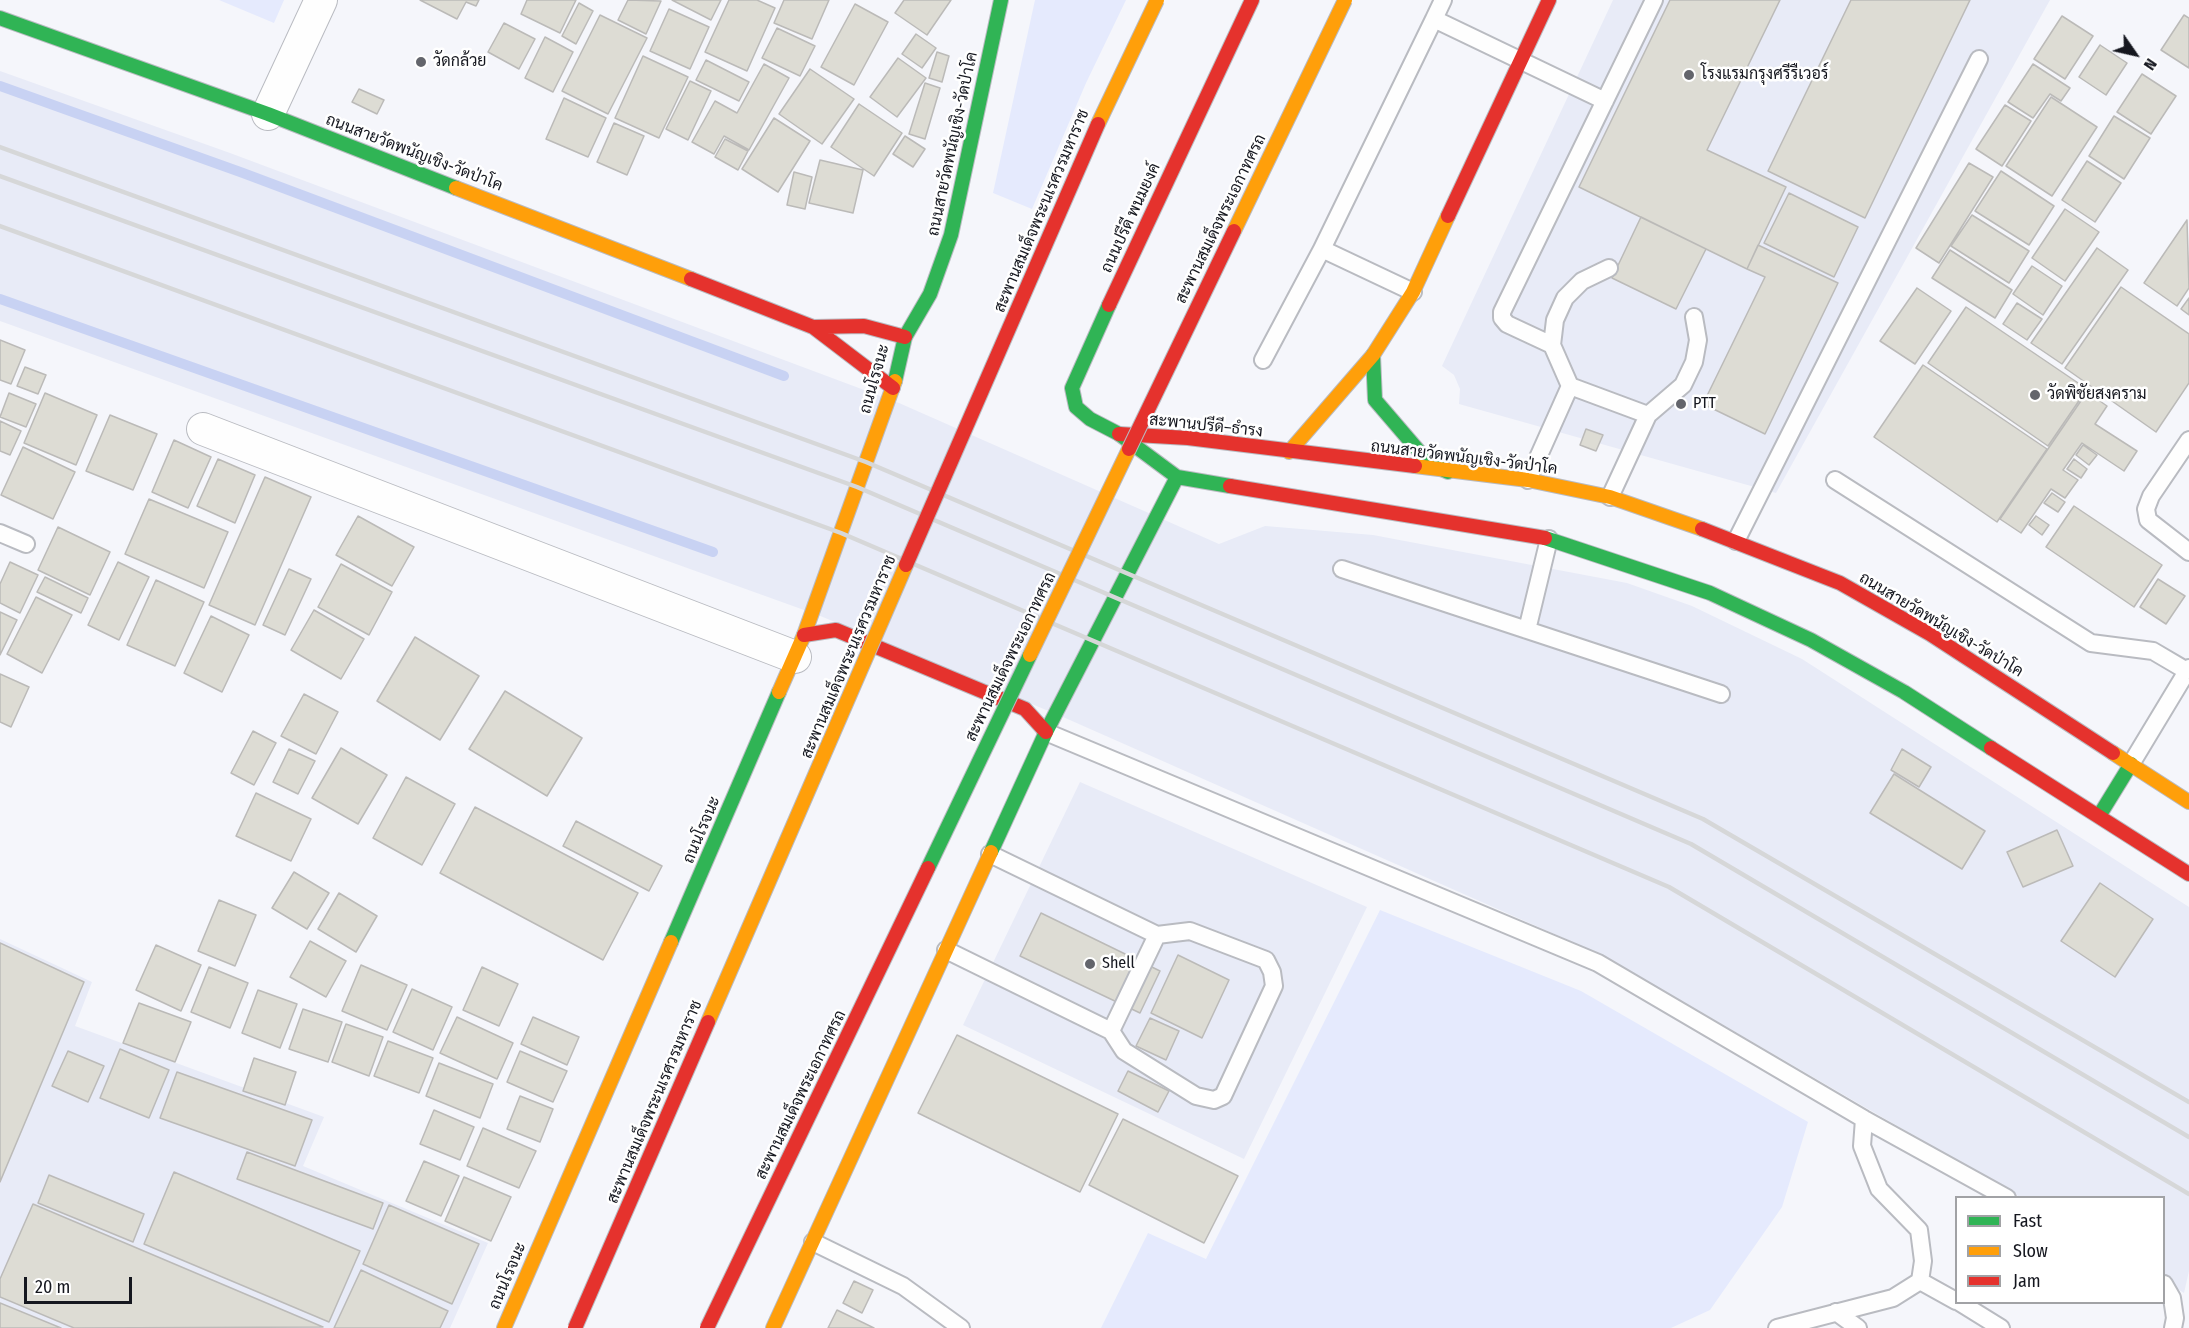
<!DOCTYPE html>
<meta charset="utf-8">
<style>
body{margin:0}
#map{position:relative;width:2189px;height:1328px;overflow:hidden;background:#f5f6fb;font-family:"Fira Sans Condensed",sans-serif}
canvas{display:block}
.legend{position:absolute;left:1955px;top:1196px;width:210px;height:108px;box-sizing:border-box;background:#fff;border:2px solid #a1a2a5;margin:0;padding:8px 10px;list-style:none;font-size:18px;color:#15171f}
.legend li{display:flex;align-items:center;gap:12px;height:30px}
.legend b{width:30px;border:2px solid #a1a2a5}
.north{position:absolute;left:2105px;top:24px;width:60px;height:60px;-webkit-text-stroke:4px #fff;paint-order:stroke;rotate:124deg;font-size:16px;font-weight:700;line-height:24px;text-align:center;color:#15171f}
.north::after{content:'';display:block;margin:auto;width:21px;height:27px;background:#15171f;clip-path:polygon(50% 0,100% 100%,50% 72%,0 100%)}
.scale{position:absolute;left:24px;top:1277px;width:108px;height:27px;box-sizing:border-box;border:3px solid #15171f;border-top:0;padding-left:8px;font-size:18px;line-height:21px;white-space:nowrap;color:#15171f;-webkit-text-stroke:4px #fff;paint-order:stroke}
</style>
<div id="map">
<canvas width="2189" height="1328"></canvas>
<ul class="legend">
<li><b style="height:8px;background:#30b455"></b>Fast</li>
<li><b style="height:8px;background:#ff9f0a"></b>Slow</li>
<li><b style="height:8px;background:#e5322d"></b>Jam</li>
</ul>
<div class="north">N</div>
<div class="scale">20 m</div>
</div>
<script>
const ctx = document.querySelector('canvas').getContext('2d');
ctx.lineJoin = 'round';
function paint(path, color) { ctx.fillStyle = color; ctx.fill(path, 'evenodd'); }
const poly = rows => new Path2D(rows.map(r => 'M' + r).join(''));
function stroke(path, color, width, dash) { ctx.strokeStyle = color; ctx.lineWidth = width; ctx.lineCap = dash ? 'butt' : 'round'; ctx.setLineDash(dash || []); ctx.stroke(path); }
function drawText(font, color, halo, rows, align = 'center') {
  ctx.font = font + ' "Fira Sans Condensed",Sarabun,sans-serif'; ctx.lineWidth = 5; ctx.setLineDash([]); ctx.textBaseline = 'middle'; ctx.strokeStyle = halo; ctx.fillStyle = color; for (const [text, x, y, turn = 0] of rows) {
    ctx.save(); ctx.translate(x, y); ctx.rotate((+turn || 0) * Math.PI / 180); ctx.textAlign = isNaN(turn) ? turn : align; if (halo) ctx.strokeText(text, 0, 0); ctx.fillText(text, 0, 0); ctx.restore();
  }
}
paint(poly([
 [1613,0,2050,0,1776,493,1459,404,1460,389,1454,375,1442,366],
 [0,71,230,153,899,403,1219,544,1265,526,1373,535,1627,583,1692,606,1802,659,2189,907,2189,1271,2184,1293,2164,1281,2164,1198,2020,1197,1604,956,1063,717,818,615,0,321],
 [1080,782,1367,907,1244,1159,963,1025],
 [0,939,92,982,75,1026,324,1117,303,1166,488,1243,450,1328,0,1328]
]), '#e8ebf7');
paint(poly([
 [219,0,284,0,274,23],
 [1035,0,1126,0,1086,83,1032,209,993,193],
 [1380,910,1581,991,1808,1122,1782,1207,1710,1310,1671,1328,1101,1328,1148,1233,1206,1259]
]), '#e5eafd');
stroke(poly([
 [0,86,243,173,784,376],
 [0,299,713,552]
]), '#c8d2f3', 10);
const building = poly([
 [420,0,479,0,476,6,466,2,457,19,420,0],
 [527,0,576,0,560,33,521,14,527,0],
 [628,0,661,1,646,34,618,20,628,0],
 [672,0,721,0,711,20,672,0],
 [729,0,757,0,775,8,747,71,705,52,729,0],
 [784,0,829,0,812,39,774,23,784,0],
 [904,0,951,0,927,35,895,13,904,0],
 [1670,0,1780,0,1707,150,1786,187,1747,269,1579,187,1670,0],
 [1851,0,1970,0,1865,218,1768,171,1851,0],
 [579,3,593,11,576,44,562,36,579,3],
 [855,4,888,22,854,85,821,67,855,4],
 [669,9,709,27,690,69,650,51,669,9],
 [600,15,647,38,608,114,562,91,600,15],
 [2184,15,2189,18,2189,68,2161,50,2184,15],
 [2062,16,2093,36,2065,79,2034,59,2062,16],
 [504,23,535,39,519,69,488,52,504,23],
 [777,28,815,46,800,76,762,58,777,28],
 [916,34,936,48,922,68,902,54,916,34],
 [545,37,573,52,553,92,525,78,545,37],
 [2100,45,2127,63,2106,95,2079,77,2100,45],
 [937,52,949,56,942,82,929,78,937,52],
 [643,56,688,77,659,138,615,118,643,56],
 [898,58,926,78,897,117,870,97,898,58],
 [706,60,749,82,739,101,696,80,706,60],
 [764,64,789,78,749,150,724,136,714,154,692,142,715,101,737,113,764,64],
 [2033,64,2070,88,2061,101,2050,94,2033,118,2008,102,2033,64],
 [810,69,854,99,822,144,779,114,810,69],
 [2142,74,2176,96,2151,134,2117,112,2142,74],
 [690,81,711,91,688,140,666,129,690,81],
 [925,83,940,88,925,139,909,134,925,83],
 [359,89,384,100,377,114,352,102,359,89],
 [2051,97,2097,127,2052,196,2006,166,2051,97],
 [564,98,606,118,588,157,546,139,564,98],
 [859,104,902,133,874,176,831,147,859,104],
 [2005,105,2031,121,2002,166,1976,149,2005,105],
 [2114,116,2150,138,2124,179,2089,156,2114,116],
 [774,118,810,141,778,192,742,169,774,118],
 [614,123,644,136,627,175,597,162,614,123],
 [905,136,925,149,913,167,893,154,905,136],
 [725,139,748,151,738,170,715,157,725,139],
 [820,160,863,170,853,213,809,203,820,160],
 [2087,161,2121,183,2095,222,2062,200,2087,161],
 [1969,163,1993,177,1939,263,1916,248,1969,163],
 [2001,171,2054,206,2029,245,1975,211,2001,171],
 [794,172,812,177,805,209,787,205,794,172],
 [1789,193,1858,227,1834,277,1764,243,1789,193],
 [2065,209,2099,232,2065,281,2032,258,2065,209],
 [1972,215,2029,251,2009,283,1951,246,1972,215],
 [1641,217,1706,249,1676,309,1612,278,1641,217],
 [2187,220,2189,288,2177,306,2144,283,2187,220],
 [1758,245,1838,283,1765,434,1703,404,1765,277,1747,269,1758,245],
 [2097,248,2128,270,2062,364,2031,343,2097,248],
 [1950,250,2012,290,1995,318,1932,278,1950,250],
 [2032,266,2062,286,2043,315,2013,294,2032,266],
 [2121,287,2189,334,2189,383,2156,432,2065,368,2121,287],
 [1917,288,1951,311,1915,364,1880,341,1917,288],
 [2189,298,2189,315,2181,309,2189,298],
 [2017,303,2042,319,2027,340,2003,324,2017,303],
 [1966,307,2087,389,2048,446,1928,363,1966,307],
 [0,340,25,350,11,384,0,380,0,340],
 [1923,365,2047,449,1997,522,1874,437,1923,365],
 [25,367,46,375,38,394,17,386,25,367],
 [2087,392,2107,406,2095,424,2137,451,2124,471,2082,443,2063,470,2078,480,2065,498,2051,489,2021,533,2000,519,2087,392],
 [9,393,36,404,26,427,0,417,9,393],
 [45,393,97,415,76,465,24,443,45,393],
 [110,415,157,434,133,490,86,471,110,415],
 [0,421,21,431,10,455,0,451,0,421],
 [1586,429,1603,435,1596,451,1580,445,1586,429],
 [174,440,211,457,188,508,152,492,174,440],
 [2083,445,2097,455,2089,465,2076,455,2083,445],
 [23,447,75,472,53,519,1,495,23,447],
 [218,459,255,475,235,523,197,506,218,459],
 [2074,459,2087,469,2081,478,2067,469,2074,459],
 [265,477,311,497,255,625,209,605,265,477],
 [2052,493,2065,502,2058,512,2044,503,2052,493],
 [149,499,228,532,204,588,125,554,149,499],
 [2074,506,2162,565,2134,607,2046,547,2074,506],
 [358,516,414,547,392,586,336,555,358,516],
 [2036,516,2049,525,2042,535,2029,525,2036,516],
 [58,527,110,552,90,595,38,570,58,527],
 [10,562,38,575,20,613,0,603,0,584,10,562],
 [118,562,149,577,119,640,88,625,118,562],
 [341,564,392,592,369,635,318,607,341,564],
 [289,569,311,579,285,635,263,625,289,569],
 [45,577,88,598,81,613,37,592,45,577],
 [2158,579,2185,596,2166,624,2140,607,2158,579],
 [156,580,204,602,175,666,127,645,156,580],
 [36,597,72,615,42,673,7,654,36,597],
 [314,610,364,639,341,679,291,650,314,610],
 [0,612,17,620,0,655,0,612],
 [211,616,249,635,222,692,184,673,211,616],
 [415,637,479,676,440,740,377,701,415,637],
 [0,674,29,687,11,727,0,722,0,674],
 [505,691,582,738,547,796,469,749,505,691],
 [304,694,338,712,316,754,281,736,304,694],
 [253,731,276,743,254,785,231,773,253,731],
 [341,748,387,775,358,824,312,798,341,748],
 [289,749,315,761,298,794,273,782,289,749],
 [1902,749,1931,767,1919,787,1891,770,1902,749],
 [1894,774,1985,831,1962,869,1870,813,1894,774],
 [406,777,455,804,422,865,373,838,406,777],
 [256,793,311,819,291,861,236,836,256,793],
 [475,807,638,893,603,960,440,873,475,807],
 [576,821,662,866,649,891,563,846,576,821],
 [2057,830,2073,866,2023,887,2007,852,2057,830],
 [294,872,329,893,307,929,272,908,294,872],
 [2100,883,2153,919,2115,977,2061,941,2100,883],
 [339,893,377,916,356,952,318,929,339,893],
 [219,900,256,915,235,966,198,951,219,900],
 [1041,913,1160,971,1140,1013,1020,956,1041,913],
 [310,941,346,961,326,997,290,977,310,941],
 [0,943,84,982,0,1182,0,943],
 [156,945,201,965,181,1011,136,990,156,945],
 [1178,955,1229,980,1202,1038,1151,1013,1178,955],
 [361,965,407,985,387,1030,342,1011,361,965],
 [209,967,248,983,230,1028,191,1012,209,967],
 [482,967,518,984,499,1026,463,1010,482,967],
 [412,989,452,1007,433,1050,393,1032,412,989],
 [258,990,297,1004,280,1048,242,1033,258,990],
 [139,1003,191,1022,175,1062,123,1043,139,1003],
 [303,1009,342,1022,328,1062,289,1049,303,1009],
 [457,1017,513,1043,497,1079,440,1053,457,1017],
 [533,1017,579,1037,567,1065,521,1044,533,1017],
 [1150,1018,1179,1031,1166,1060,1136,1046,1150,1018],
 [346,1024,383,1037,369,1076,332,1062,346,1024],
 [957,1035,1118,1114,1080,1192,918,1113,957,1035],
 [388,1041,433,1058,419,1093,374,1076,388,1041],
 [120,1049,169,1070,149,1118,100,1098,120,1049],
 [68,1051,104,1066,88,1102,52,1086,68,1051],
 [520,1051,567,1071,553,1102,507,1082,520,1051],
 [254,1058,296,1072,285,1105,243,1091,254,1058],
 [439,1063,493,1084,480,1118,426,1096,439,1063],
 [1128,1071,1169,1091,1158,1112,1118,1091,1128,1071],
 [177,1072,312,1120,295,1166,160,1118,177,1072],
 [520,1096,553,1109,540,1142,507,1129,520,1096],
 [434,1110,474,1127,460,1160,420,1144,434,1110],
 [1123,1119,1238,1176,1204,1243,1089,1185,1123,1119],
 [483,1128,536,1151,519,1188,467,1166,483,1128],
 [247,1152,383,1203,373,1229,237,1179,247,1152],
 [424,1161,459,1176,441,1216,406,1201,424,1161],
 [174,1172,360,1251,329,1322,144,1244,174,1172],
 [49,1175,144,1214,133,1242,38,1203,49,1175],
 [464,1177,511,1197,491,1241,445,1221,464,1177],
 [33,1204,323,1327,74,1328,0,1297,0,1279,33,1204],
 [389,1205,479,1244,452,1304,363,1264,389,1205],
 [361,1270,448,1311,440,1328,334,1328,361,1270],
 [854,1281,873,1290,862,1313,843,1303,854,1281],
 [0,1303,61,1328,0,1328,0,1303],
 [837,1310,874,1328,828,1328,837,1310]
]);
paint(building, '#dddcd4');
stroke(building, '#bbbab8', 1.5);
const lane = poly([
 [1434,19,1443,0],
 [1413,292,1322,249,1434,19,1605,101],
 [1552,345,1507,324,1502,318,1502,312,1654,0],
 [1263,360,1322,249],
 [1570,386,1648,415],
 [2189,440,2151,496,2146,509,2148,520,2189,552],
 [1528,480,1570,386,1552,345,1555,320,1565,298,1582,281,1609,268],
 [1835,480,2091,643,2153,651,2187,671],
 [1610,497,1648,415,1683,385,1694,362,1698,340,1694,317],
 [0,533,26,544],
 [1736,541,1979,59],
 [1342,569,1721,694],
 [1527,630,1549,539],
 [1046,732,1598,963,1864,1119,2007,1198],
 [2131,764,2189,668],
 [946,950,1111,1031,1124,1051,1196,1096,1214,1100,1223,1096,1274,986,1272,972,1266,960,1190,931,1157,935,990,854],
 [1111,1031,1157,935],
 [813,1242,903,1286,961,1328],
 [1920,1281,1956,1301],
 [2164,1284,2172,1298,2175,1318,2173,1328],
 [1959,1302,2001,1328],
 [1836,1312,1858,1328],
 [1777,1328,1893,1298,1920,1281,1923,1261,1919,1230,1879,1189,1862,1146,1864,1119]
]);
const street = poly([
 [268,114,321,0],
 [203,429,795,657]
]);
const fast = poly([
 [0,18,268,114,456,188],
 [1109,305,1072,388,1076,407,1090,419,1119,434,1177,477,1230,486],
 [1373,355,1375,400,1429,463,1448,472],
 [895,381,905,337,930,294,951,235,1001,0],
 [1545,538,1710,593,1811,640,1904,692,1991,748],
 [2099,816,2131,764],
 [991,852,1046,732,1177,477],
 [671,942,779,692]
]);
const slow = poly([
 [456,188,691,279],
 [1289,452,1373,355,1413,292,1448,216],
 [1415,466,1528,480,1610,497,1702,529],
 [779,692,804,635,895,381],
 [2113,753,2189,802],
 [504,1328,671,942],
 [773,1328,991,852]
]);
const jam = poly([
 [1448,216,1549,0],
 [691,279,813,327,893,388],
 [1109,305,1252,0],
 [813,327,864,326,905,337],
 [1119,434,1188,438,1415,466],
 [1230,486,1545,538],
 [1702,529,1840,583,1930,634,2113,753],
 [804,635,836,630,1025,709,1046,732],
 [1991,748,2189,874]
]);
stroke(lane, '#b9bbc1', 20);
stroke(street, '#b9bbc1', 34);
stroke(fast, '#b9bbc1', 16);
stroke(slow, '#b9bbc1', 16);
stroke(jam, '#b9bbc1', 16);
stroke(lane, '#fefefe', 16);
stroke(street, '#fefefe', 32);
stroke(fast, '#30b455', 14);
stroke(slow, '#ff9f0a', 14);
stroke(jam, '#e5322d', 14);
stroke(poly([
 [0,147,866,462,1703,819,2189,1102],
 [0,176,857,487,1691,844,2189,1137],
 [0,226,841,533,1669,887,2189,1194]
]), '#d6d7d8', 4.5);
const fastBridge = poly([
 [928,868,1030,655]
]);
const slowBridge = poly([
 [1098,124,1157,0],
 [1234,231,1345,0],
 [1030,655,1129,449],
 [708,1022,906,565]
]);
const jamBridge = poly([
 [1129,449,1234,231],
 [906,565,1098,124],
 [575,1328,708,1022],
 [707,1328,928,868]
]);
stroke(fastBridge, '#b9bbc1', 16, []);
stroke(slowBridge, '#b9bbc1', 16, []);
stroke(jamBridge, '#b9bbc1', 16, []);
stroke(fastBridge, '#30b455', 14);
stroke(slowBridge, '#ff9f0a', 14);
stroke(jamBridge, '#e5322d', 14);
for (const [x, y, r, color] of [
 [421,62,6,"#63656c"],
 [1689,75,6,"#63656c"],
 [2035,395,6,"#63656c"],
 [1681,404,6,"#63656c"],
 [1090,964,6,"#63656c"]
]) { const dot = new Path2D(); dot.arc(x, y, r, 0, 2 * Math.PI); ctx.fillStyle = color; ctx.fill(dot); stroke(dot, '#fff', 2); }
drawText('16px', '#15171f', '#fff', [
 ["วัดกล้วย",433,62],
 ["โรงแรมกรุงศรีรืเวอร์",1701,75],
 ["วัดพิชัยสงคราม",2047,395],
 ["PTT",1693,404],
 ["Shell",1102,964]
], 'left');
drawText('16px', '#15171f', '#fff', [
 ["ถนนสายวัดพนัญเชิง-วัดป่าโค",953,144,-78],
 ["ถนนสายวัดพนัญเชิง-วัดป่าโค",414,153,21],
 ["สะพานสมเด็จพระนเรศวรมหาราช",1042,211,-67],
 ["ถนนปรีดี พนมยงค์",1131,218,-65],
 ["สะพานสมเด็จพระเอกาทศรถ",1221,219,-64],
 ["ถนนโรจนะ",875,379,-74],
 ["สะพานปรีดี–ธำรง",1206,426,6],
 ["ถนนสายวัดพนัญเชิง-วัดป่าโค",1464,458,7],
 ["ถนนสายวัดพนัญเชิง-วัดป่าโค",1941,625,31],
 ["สะพานสมเด็จพระนเรศวรมหาราช",849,657,-67],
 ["สะพานสมเด็จพระเอกาทศรถ",1011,657,-64],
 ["ถนนโรจนะ",702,830,-67],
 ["สะพานสมเด็จพระเอกาทศรถ",801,1095,-64],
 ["สะพานสมเด็จพระนเรศวรมหาราช",655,1102,-67],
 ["ถนนโรจนะ",508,1276,-67]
]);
</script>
